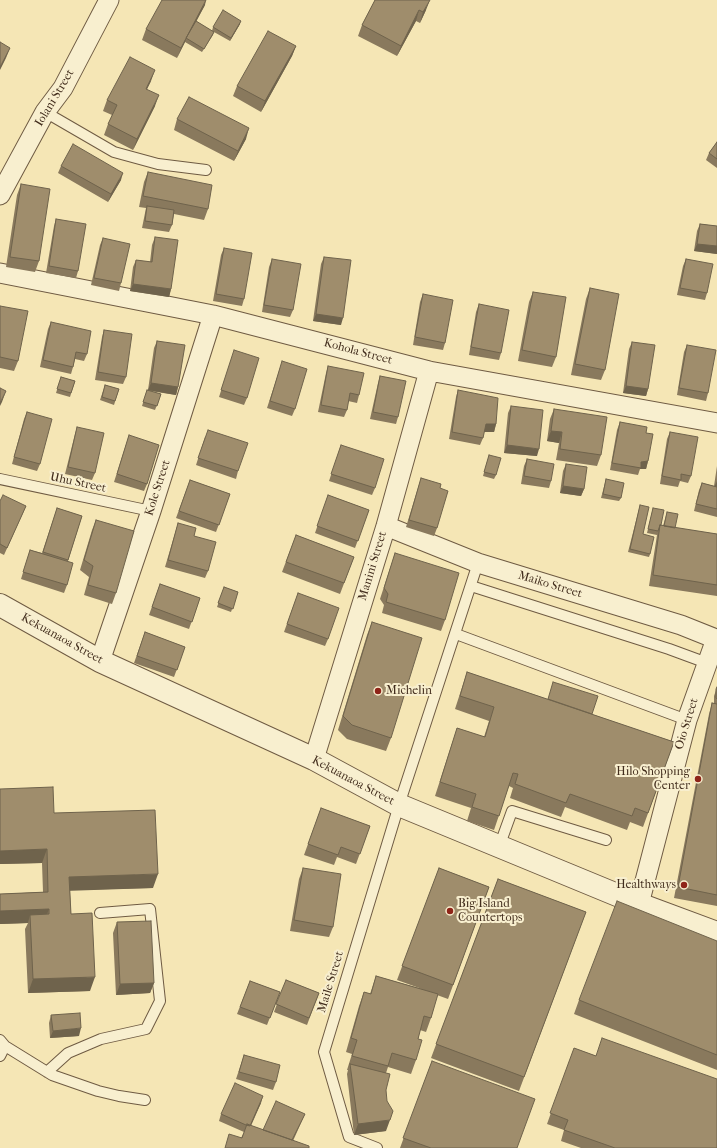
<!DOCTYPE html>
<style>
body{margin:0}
canvas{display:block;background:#f5e6b5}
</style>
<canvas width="717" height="1148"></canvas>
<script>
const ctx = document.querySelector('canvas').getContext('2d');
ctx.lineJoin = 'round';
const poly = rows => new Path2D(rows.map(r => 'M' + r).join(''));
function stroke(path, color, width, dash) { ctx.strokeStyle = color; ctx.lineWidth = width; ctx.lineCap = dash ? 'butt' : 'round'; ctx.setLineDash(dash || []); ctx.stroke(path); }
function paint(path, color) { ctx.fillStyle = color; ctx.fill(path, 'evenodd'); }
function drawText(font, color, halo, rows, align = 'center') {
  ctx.font = font + ' "IM FELL French Canon",serif'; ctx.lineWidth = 4; ctx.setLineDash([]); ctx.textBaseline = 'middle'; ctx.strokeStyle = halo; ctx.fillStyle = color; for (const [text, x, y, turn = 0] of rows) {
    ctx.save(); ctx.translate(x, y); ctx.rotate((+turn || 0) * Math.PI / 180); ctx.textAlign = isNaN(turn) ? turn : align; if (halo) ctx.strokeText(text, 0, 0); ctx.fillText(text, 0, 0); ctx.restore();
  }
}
const service = poly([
 [45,112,114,152,158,164,206,170],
 [0,479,151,511],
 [471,586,669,649,707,663],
 [456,634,687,720],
 [499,847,512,811,606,840],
 [0,1040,5,1046,52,1075,98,1091,119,1096,145,1100],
 [0,1056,5,1046],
 [47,1072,68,1053,101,1039,146,1029,160,1001,150,909,100,913],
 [377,1148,349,1137,324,1052,399,805,478,563]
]);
const minor = poly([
 [0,195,45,112,63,88,109,0],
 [0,273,213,315,429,371,717,423],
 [386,526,478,563,681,625,716,639],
 [100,661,151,511,213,315],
 [314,759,386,526,429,371],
 [639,904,687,720,716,639,717,639]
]);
const tertiary = poly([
 [0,605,100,661,314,759,399,805,639,904,717,933]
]);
stroke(service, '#6f5b43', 12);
stroke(minor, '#6f5b43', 21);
stroke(tertiary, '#6f5b43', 24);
stroke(service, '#f8efcf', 10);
stroke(minor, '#f8efcf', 19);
stroke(tertiary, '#f8efcf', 22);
paint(poly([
 [375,0,426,10,420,23,416,21,397,56,358,36,362,25],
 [205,5,196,21,212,31,213,27,240,24,230,41,214,32,213,35,202,52,185,42,177,58,142,40,146,29],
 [296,46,292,56,261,112,233,96,237,86],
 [151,81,147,89,155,106,133,150,104,135,108,124,112,115,103,111,107,100],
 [177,119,246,139,234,161,174,130],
 [717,142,717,168,706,160,709,153],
 [61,166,121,180,108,202,58,173],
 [148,172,208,209,204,220,174,214,172,225,169,232,142,228,146,208,139,207,144,182],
 [21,184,39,261,35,272,6,267,17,195],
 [56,219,78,271,76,278,46,273,54,226],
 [700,224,717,226,717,254,694,251,697,231],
 [155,237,171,289,169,297,130,291,133,267,136,260,150,262,152,245],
 [103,238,121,283,119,291,91,285,100,245],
 [224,248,244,299,242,306,213,301,221,255],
 [324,257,341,325,313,321,321,264],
 [272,259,293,310,290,317,262,312,269,267],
 [686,259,707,293,705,300,677,295,683,266],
 [590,288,605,370,601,380,571,375,586,299],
 [533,292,556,357,552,367,518,361,529,302],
 [423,294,445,343,443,350,413,345,420,302],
 [479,304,501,353,499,360,469,355,476,312],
 [0,306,18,361,14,371,0,368],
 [51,322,87,354,84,361,75,359,73,367,71,374,40,367,48,329],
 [104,330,126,377,123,384,95,380,102,337],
 [157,341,178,387,176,395,150,391,161,394,155,410,142,406,147,390,148,390,154,348],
 [632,342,648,389,646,396,623,393,629,349],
 [687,345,708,393,706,401,677,395,684,352],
 [232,357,247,398,244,405,219,397],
 [328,366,359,395,357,403,348,401,347,410,344,417,318,412,326,373],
 [280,368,295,409,292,416,267,408],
 [380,376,398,417,396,424,370,419,378,383],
 [61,377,75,381,70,397,56,393],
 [105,385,119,389,114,405,100,400],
 [458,390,496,424,494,432,484,432,483,438,480,445,449,439,456,397],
 [511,406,537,456,504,453,508,413],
 [554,409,601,455,597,466,556,460,559,443,547,441,550,419],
 [27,412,40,464,37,471,12,464,24,419],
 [620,422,646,433,648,461,646,469,640,469,638,475,610,470,617,430],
 [77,427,95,473,92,480,65,474,75,434],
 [670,432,691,476,688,483,680,481,678,487,660,484,667,439],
 [129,435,147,484,144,491,114,482],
 [205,437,238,471,236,479,196,465],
 [341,445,375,488,372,495,329,481],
 [489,455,496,475,494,479,483,476],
 [527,459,551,481,549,488,521,484,524,466],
 [566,464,584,489,581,496,560,493,563,471],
 [717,466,717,517,694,511,699,490,702,483,714,486],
 [421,478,440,488,437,528,434,536,406,527],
 [606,479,621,498,619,501,601,498],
 [190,480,230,494,216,532,176,518],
 [328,495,369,510,355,548,315,533],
 [0,501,26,506,23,513,4,555,0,553],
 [640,505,643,534,650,554,649,557,628,552],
 [57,508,82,516,68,561,67,585,64,593,21,579,30,550,42,553],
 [653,508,661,525,663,526,667,512,675,528,717,534,717,596,649,586,657,535,647,533],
 [96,520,116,593,112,604,84,595,89,577,80,570,92,530],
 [178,523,194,536,208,571,205,578,165,567],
 [296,535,354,557,340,594,282,572],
 [395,553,445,620,441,631,382,613,384,605,380,599],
 [160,584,200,598,189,629,149,615],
 [224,587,238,592,231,612,217,607],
 [298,593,328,639,325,646,284,632],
 [372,622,391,738,386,751,347,739,338,730,367,635],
 [145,632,185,647,174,677,134,663],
 [467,672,674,742,643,827,630,822,627,830,565,807,561,817,510,798,513,788,509,786,494,830,467,821,471,808,435,796,457,728,484,737,489,721,455,709],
 [717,687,717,906,674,898,709,714,712,703,714,703,714,696],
 [0,789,54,813,153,888,70,890,71,914,90,991,28,993,25,929,28,923,0,924,0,894,43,892,42,863,0,864],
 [321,808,370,826,356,864,337,857,334,865,304,855],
 [303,868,333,927,329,937,290,931,299,879],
 [439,868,489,887,448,999,437,995,431,1018,426,1032,420,1030,418,1039,416,1060,411,1074,388,1067,386,1073,386,1131,354,1135,347,1074,348,1070,347,1070,352,1054,346,1052,359,1006,364,992,370,994,376,976,422,989,397,980],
 [498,879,586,912,519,1091,431,1058],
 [117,922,154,983,150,993,116,995,113,933],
 [717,941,717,1070,574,1014,579,1000],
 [286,980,319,993,307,1025,274,1012],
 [250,981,280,992,267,1025,237,1014],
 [51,1015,79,1036,50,1038,49,1023],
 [574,1048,596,1056,717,1148,581,1148,561,1141,564,1130,547,1124],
 [244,1055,276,1082,273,1090,236,1079],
 [432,1061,517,1148,400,1148],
 [261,1103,251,1126,263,1130,305,1114,293,1141,241,1138,244,1132,219,1121,221,1114]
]), '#89795d');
paint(poly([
 [206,0,205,5,187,39,186,38,185,42,177,58,181,48],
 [430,0,426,10,420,23,423,12],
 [419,10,416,21,397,56,401,46],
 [241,21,240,24,230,41,231,38],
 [296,46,292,56,261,112,265,101],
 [10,48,6,58,0,70,0,67],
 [155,70,151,81,142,99,146,89],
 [159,95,155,106,133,150,137,139],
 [249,128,246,139,234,161,238,151],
 [123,173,121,180,108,202,111,194],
 [697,244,717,246,717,254,694,251],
 [133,284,171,289,169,297,130,291],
 [316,314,343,318,341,325,313,321],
 [151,383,178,387,176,395,148,390],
 [626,386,648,389,646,396,623,393],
 [6,391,2,402,0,406,0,403],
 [486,424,496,424,494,432,483,432],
 [551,431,562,432,559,443,547,441],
 [507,445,539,449,537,456,504,453],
 [648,461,646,469,640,469,641,462],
 [717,481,717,488,714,488],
 [563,486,584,489,581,496,560,493],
 [47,849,42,863,0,864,0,851],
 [158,874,153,888,64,891,69,877],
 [49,909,44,923,30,915,28,923,0,924,0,911],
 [95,977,90,991,28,993,33,979],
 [154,983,150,993,116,995,120,984],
 [81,1028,79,1036,50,1038,53,1031],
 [263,1096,261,1103,247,1133,250,1126],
 [390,1120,386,1131,354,1135,358,1124]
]), '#6f634c');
const building = poly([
 [162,0,206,0,181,48,146,29,162,0],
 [375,0,430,0,423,12,419,10,401,46,362,25,375,0],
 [223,10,241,21,231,38,213,27,223,10],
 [196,21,214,32,204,49,186,38,196,21],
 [268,31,296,46,265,101,237,86,268,31],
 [0,42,10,48,0,67,0,42],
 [130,57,155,70,146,89,159,95,137,139,108,124,117,105,107,100,130,57],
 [189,97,249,128,238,151,177,119,189,97],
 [717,142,717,159,709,153,717,142],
 [73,144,123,173,111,194,61,166,73,144],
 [148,172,212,185,208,209,143,196,148,172],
 [21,184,50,189,39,261,10,257,21,184],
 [147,206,174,210,172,225,145,221,147,206],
 [56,219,86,224,78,271,49,266,56,219],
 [700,224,717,226,717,246,697,244,700,224],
 [155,237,178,240,171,289,133,284,136,260,152,262,155,237],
 [103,238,130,244,121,283,94,278,103,238],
 [224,248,252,253,244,299,216,294,224,248],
 [324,257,351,260,343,318,316,314,324,257],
 [272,259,301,264,293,310,264,305,272,259],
 [686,259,713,264,707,293,680,288,686,259],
 [590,288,619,294,605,370,575,364,590,288],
 [533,292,566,297,556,357,522,350,533,292],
 [423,294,453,300,445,343,415,337,423,294],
 [479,304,509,310,501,353,471,347,479,304],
 [0,306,28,311,18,361,0,357,0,306],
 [51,322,91,331,87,354,76,352,73,367,43,360,51,322],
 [104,330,132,334,126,377,98,372,104,330],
 [157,341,185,345,178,387,151,383,157,341],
 [632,342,655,345,648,389,626,386,632,342],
 [687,345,716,350,708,393,679,388,687,345],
 [234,350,259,358,247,398,221,390,234,350],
 [282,361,307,369,295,409,270,401,282,361],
 [328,366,364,373,359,395,350,393,347,410,321,405,328,366],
 [380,376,406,381,398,417,373,412,380,376],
 [61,377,75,381,71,393,57,389,61,377],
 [105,385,119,389,115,401,102,397,105,385],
 [0,388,6,391,0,403,0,388],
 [147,390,161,394,157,406,143,402,147,390],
 [458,390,498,398,496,424,486,424,483,438,452,432,458,390],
 [511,406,543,410,539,449,507,445,511,406],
 [554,409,607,417,601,455,560,449,562,432,551,431,554,409],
 [27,412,52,419,40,464,14,457,27,412],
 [620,422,647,427,646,433,653,434,648,461,641,462,641,468,612,463,620,422],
 [77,427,104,433,95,473,68,467,77,427],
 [208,430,248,443,238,471,198,458,208,430],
 [670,432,698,437,691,476,681,474,681,480,662,476,670,432],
 [129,435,159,445,147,484,117,474,129,435],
 [341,445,384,459,375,488,331,474,341,445],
 [489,455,501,458,496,475,484,472,489,455],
 [527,459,554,464,551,481,524,476,527,459],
 [566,464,587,467,584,489,563,486,566,464],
 [421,478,441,484,440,488,448,491,437,528,409,520,421,478],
 [606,479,624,483,621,498,603,494,606,479],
 [190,480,230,494,219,525,179,511,190,480],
 [702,483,717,487,717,509,696,504,702,483],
 [3,495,26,506,7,548,0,544,0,501,3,495],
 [328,495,369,510,358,541,317,526,328,495],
 [640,505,649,507,643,534,654,537,650,554,630,549,640,505],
 [57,508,82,516,68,560,43,552,57,508],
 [653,508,664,510,661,525,660,525,658,531,648,529,653,508],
 [667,512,678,514,675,528,664,526,667,512],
 [96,520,134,531,116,593,88,585,93,566,84,560,96,520],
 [178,523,196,528,194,536,216,542,208,571,168,560,178,523],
 [660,525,717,534,717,585,653,575,660,525],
 [296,535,354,557,344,583,286,562,296,535],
 [30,550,73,563,67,585,23,572,30,550],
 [395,553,459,573,445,620,386,602,388,594,384,588,395,553],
 [160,584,200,598,192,622,152,607,160,584],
 [224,587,238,592,233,609,218,603,224,587],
 [298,593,339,608,328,639,287,624,298,593],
 [372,622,422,638,391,738,352,725,343,716,372,622],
 [145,632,185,647,177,670,137,656,145,632],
 [467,672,674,742,648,813,635,808,632,816,570,794,566,803,515,784,518,774,513,773,499,816,472,807,476,794,440,782,457,728,485,737,494,707,460,696,467,672],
 [553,682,598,696,592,714,548,699,553,682],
 [717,687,717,699,716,698,716,689,717,687],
 [712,703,717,704,717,895,678,887,712,703],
 [53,787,54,813,155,810,158,874,69,877,71,914,92,913,95,977,33,979,30,915,49,914,49,909,0,911,0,894,48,892,47,849,0,851,0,789,53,787],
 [321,808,370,826,360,854,341,847,338,855,308,844,321,808],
 [303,868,341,874,333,927,294,920,303,868],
 [439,868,489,887,453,985,402,966,439,868],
 [498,879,586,912,524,1077,436,1044,498,879],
 [617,901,717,941,717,1055,579,1000,617,901],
 [151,921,154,983,120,984,117,922,151,921],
 [376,976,438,994,431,1018,424,1016,418,1039,422,1040,416,1060,392,1053,388,1066,352,1056,357,1040,351,1038,364,992,371,994,376,976],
 [286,980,319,993,309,1018,276,1004,286,980],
 [250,981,280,992,270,1018,240,1007,250,981],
 [80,1013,81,1028,53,1031,51,1015,80,1013],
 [602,1038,717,1079,717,1148,615,1148,564,1130,568,1120,550,1113,574,1048,596,1056,602,1038],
 [244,1055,280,1065,276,1082,239,1072,244,1055],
 [432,1061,535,1099,517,1148,431,1148,403,1138,432,1061],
 [350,1064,390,1074,386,1090,387,1101,393,1111,390,1120,358,1124,350,1064],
 [235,1083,263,1096,250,1126,246,1125,221,1114,235,1083],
 [276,1101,305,1114,292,1140,263,1130,276,1101],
 [247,1124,309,1146,309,1148,225,1148,229,1134,242,1138,247,1124]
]);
paint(building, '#9f8d6c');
stroke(building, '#6f634c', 1);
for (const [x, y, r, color] of [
 [378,691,4,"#8f2418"],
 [698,779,4,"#8f2418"],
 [684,885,4,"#8f2418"],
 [450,911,4,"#8f2418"]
]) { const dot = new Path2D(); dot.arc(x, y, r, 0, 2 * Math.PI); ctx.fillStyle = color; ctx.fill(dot); stroke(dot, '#f8efcf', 1.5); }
drawText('12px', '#422d1d', '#f8efcf', [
 ["Iolani Street",55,98,-59],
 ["Kohola Street",358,352,15],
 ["Uhu Street",78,483,12],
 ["Kole Street",158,488,-72],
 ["Manini Street",373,566,-73],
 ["Maiko Street",550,585,17],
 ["Kekuanaoa Street",62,639,29],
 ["Oio Street",687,724,-73],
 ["Kekuanaoa Street",353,781,28],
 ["Maile Street",331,982,-73]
]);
drawText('12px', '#422d1d', '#f8efcf', [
 ["Michelin",386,691],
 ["Hilo Shopping",690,772,"right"],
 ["Center",690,786,"right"],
 ["Healthways",676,885,"right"],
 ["Big Island",458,904],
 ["Countertops",458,918]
], 'left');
</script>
